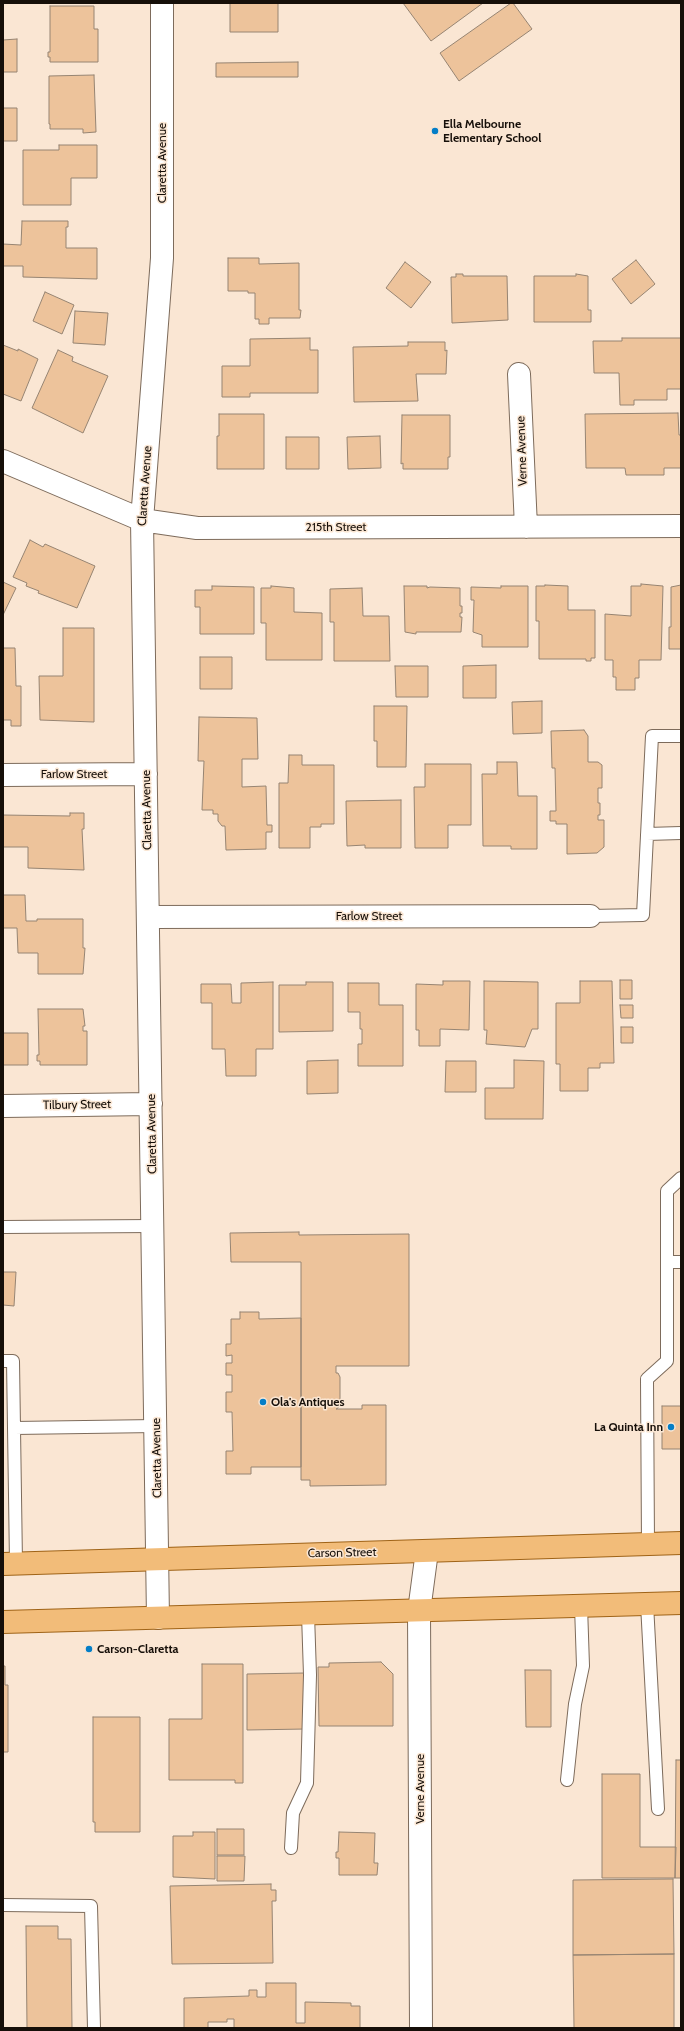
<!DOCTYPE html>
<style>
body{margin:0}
#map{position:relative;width:684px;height:2031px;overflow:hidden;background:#fae6d3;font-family:Cabin,sans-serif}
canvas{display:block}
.frame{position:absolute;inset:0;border:4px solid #160f09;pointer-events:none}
</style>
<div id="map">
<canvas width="684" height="2031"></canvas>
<div class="frame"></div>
</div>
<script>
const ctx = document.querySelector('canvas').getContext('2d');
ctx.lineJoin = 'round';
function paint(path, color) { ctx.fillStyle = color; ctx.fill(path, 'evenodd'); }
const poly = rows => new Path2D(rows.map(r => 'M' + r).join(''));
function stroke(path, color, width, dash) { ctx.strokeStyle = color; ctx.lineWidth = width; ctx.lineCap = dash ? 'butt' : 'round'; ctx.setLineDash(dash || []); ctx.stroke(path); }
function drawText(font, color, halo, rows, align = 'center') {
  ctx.font = font + ' Cabin,sans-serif'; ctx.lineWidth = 3; ctx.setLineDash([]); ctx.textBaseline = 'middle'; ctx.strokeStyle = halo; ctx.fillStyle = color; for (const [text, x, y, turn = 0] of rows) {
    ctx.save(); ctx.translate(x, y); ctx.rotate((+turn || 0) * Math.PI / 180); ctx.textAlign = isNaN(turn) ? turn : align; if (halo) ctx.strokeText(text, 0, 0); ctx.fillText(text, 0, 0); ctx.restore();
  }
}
const building = poly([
 [230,3,278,3,278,32,230,32,230,3],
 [403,3,483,3,431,41,403,3],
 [511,3,513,3,532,29,459,81,440,53,511,3],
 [50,6,94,6,94,29,98,29,98,62,50,62,50,57,48,57,48,52,50,52,50,6],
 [17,39,17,72,3,72,3,40,17,39],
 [298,62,298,77,216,77,216,63,298,62],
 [94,75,96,132,83,133,83,129,50,129,50,124,49,124,49,76,94,75],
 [3,108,17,108,17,141,3,141,3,108],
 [59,145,97,145,97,178,71,178,71,205,23,205,23,150,59,150,59,145],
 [22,221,68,221,68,227,66,227,66,248,97,248,97,279,23,277,23,266,3,266,3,244,21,245,22,221],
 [228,258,259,258,259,264,299,263,299,310,301,310,300,318,269,318,269,324,259,324,259,319,255,319,255,293,248,293,248,291,228,291,228,258],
 [636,260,655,284,631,304,612,279,636,260],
 [405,262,431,282,411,308,386,288,405,262],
 [456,274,463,274,463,276,507,276,508,320,452,323,451,277,456,277,456,274],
 [576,274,588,276,588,310,591,310,591,322,534,322,534,276,576,276,576,274],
 [45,292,74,305,62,334,33,321,45,292],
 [75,311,108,313,105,345,73,343,75,311],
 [310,338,310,350,318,350,318,393,250,393,250,397,222,397,222,366,250,366,250,339,310,338],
 [622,338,681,338,681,389,667,389,667,400,634,400,634,405,620,405,619,373,594,373,593,341,622,341,622,338],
 [408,342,445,342,445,351,447,350,446,374,416,374,418,401,354,402,353,347,408,346,408,342],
 [3,345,18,351,18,349,38,359,21,401,3,394,3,345],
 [58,350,73,357,72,361,108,376,83,433,32,408,58,350],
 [678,413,679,435,681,435,681,468,664,468,664,475,626,475,625,468,586,468,585,414,678,413],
 [219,414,264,414,264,469,217,469,217,436,219,436,219,414],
 [402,415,450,415,450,457,448,457,448,469,403,469,403,463,401,464,402,415],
 [380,436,381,468,348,469,347,437,380,436],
 [286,437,319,437,319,469,286,469,286,437],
 [30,540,43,547,45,544,95,566,77,608,38,593,39,591,26,586,27,583,13,577,30,540],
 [3,582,16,588,3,615,3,582],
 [641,584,663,586,661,660,639,660,639,678,635,678,635,690,616,690,616,677,613,677,613,660,605,660,605,614,631,616,631,586,641,586,641,584],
 [545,585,568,586,568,610,595,610,595,658,591,658,591,661,586,661,586,659,539,659,539,621,536,621,536,586,545,586,545,585],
 [681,585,681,649,669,649,669,627,671,627,671,587,681,585],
 [212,586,254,587,254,634,200,634,200,607,195,607,195,590,212,590,212,586],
 [271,586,294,588,294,612,322,613,322,660,266,660,266,623,261,623,261,588,271,588,271,586],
 [404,586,427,586,427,588,430,587,460,588,460,606,462,606,462,613,460,613,460,617,462,617,461,632,416,632,416,634,405,632,404,586],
 [501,586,528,586,528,647,482,647,482,635,473,632,474,600,471,600,471,587,501,588,501,586],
 [362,588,363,616,389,616,390,661,334,661,334,622,330,622,330,589,362,588],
 [63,628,94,628,94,722,40,720,39,676,63,676,63,628],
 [3,648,15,648,16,686,21,686,21,726,11,726,11,720,3,720,3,648],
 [200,657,232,657,232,689,200,689,200,657],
 [496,665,496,698,463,698,463,666,496,665],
 [395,666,428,666,428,697,396,697,395,666],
 [542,701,542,733,513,734,512,702,542,701],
 [374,706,407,706,406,767,377,767,377,741,374,741,374,706],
 [199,717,257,718,258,759,242,759,242,787,266,786,267,825,272,825,272,832,266,832,266,849,226,850,225,826,222,826,218,821,218,814,213,814,213,810,202,810,204,761,198,761,199,717],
 [584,730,588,736,588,762,598,762,602,765,602,788,598,788,598,803,600,803,600,815,598,815,598,820,604,820,604,847,597,853,567,854,567,824,556,824,556,821,550,821,550,811,556,811,555,768,552,768,551,731,584,730],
 [289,755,302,755,302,765,334,765,334,824,321,824,321,827,310,827,310,848,279,848,279,783,288,783,289,755],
 [497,762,517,762,518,796,537,796,537,849,511,849,511,846,483,846,482,774,497,774,497,762],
 [425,764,471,764,471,825,448,825,448,848,415,848,414,787,425,787,425,764],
 [401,800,401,848,365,848,365,845,347,846,346,801,401,800],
 [70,813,84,813,84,829,82,829,84,870,28,868,28,847,3,847,3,815,70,816,70,813],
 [3,895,25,895,26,921,37,921,37,919,83,919,83,948,85,948,83,974,38,974,38,953,18,953,17,928,3,928,3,895],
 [620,980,632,980,632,999,620,999,620,980],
 [443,981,470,981,469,1030,440,1029,440,1046,419,1046,419,1030,416,1030,416,984,443,985,443,981],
 [484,981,538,982,538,1029,532,1029,525,1047,486,1044,487,1030,484,1030,484,981],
 [580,981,612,981,614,1063,600,1063,600,1068,588,1068,588,1091,560,1091,560,1064,556,1064,556,1003,580,1003,580,981],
 [273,982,273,1049,256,1049,256,1076,226,1076,225,1049,212,1049,212,1003,201,1003,201,984,231,984,232,1003,241,1003,241,983,273,982],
 [306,982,333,982,333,1031,279,1032,279,985,306,985,306,982],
 [348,983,379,983,379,1005,403,1005,403,1066,358,1066,358,1044,362,1044,362,1029,360,1029,360,1012,348,1012,348,983],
 [620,1005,633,1005,633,1018,621,1018,620,1005],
 [38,1009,83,1009,85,1026,83,1026,83,1031,87,1031,87,1065,40,1065,40,1061,37,1061,37,1055,39,1055,38,1009],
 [621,1027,633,1027,633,1043,621,1043,621,1027],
 [3,1033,28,1033,28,1065,3,1065,3,1033],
 [338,1060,338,1093,307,1094,307,1061,338,1060],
 [514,1060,544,1061,543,1119,485,1119,485,1088,514,1088,514,1060],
 [446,1061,476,1061,476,1092,445,1092,446,1061],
 [299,1232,299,1235,409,1234,409,1366,336,1366,336,1373,338,1373,340,1377,340,1403,338,1403,338,1408,336,1409,362,1409,362,1405,386,1405,386,1485,310,1486,310,1480,301,1480,301,1262,231,1262,230,1233,299,1232],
 [3,1272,16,1272,14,1306,3,1305,3,1272],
 [240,1312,259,1312,259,1319,301,1318,301,1467,251,1467,251,1474,226,1474,226,1451,233,1451,232,1412,226,1412,226,1392,232,1392,232,1375,226,1375,226,1363,232,1363,232,1355,226,1356,226,1344,231,1344,231,1319,240,1319,240,1312],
 [662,1406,681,1406,681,1449,662,1449,662,1406],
 [381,1662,393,1674,393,1726,319,1726,318,1667,329,1667,329,1663,381,1662],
 [202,1664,243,1664,243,1783,235,1783,235,1780,169,1780,169,1719,202,1719,202,1664],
 [3,1666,5,1666,5,1685,8,1685,8,1752,3,1752,3,1666],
 [525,1670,551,1670,551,1727,526,1727,525,1670],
 [305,1673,306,1729,247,1730,247,1674,305,1673],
 [93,1717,140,1717,140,1832,95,1832,95,1822,93,1822,93,1717],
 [676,1760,681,1760,681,1878,675,1878,676,1760],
 [602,1774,640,1774,640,1847,676,1847,675,1878,602,1878,602,1774],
 [217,1829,244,1829,244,1855,217,1855,217,1829],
 [193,1832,215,1832,215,1879,173,1877,173,1836,193,1836,193,1832],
 [339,1832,375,1833,374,1863,378,1863,377,1875,339,1875,339,1858,336,1858,336,1852,338,1852,339,1832],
 [217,1856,245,1856,244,1881,217,1881,217,1856],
 [673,1879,674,1954,573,1955,573,1880,673,1879],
 [271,1884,271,1890,276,1890,276,1901,272,1901,273,1963,172,1964,170,1886,271,1884],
 [26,1926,58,1926,58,1939,71,1939,72,2028,27,2028,26,1926],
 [674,1954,674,2028,574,2028,573,1955,674,1954],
 [266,1983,296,1983,296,2023,305,2023,305,2002,351,2003,351,2006,360,2006,360,2028,234,2028,234,2019,227,2019,227,2022,208,2022,208,2028,184,2028,184,1998,249,1996,249,1990,257,1990,257,1997,266,1997,266,1983]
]);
paint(building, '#edc39b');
stroke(building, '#968472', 1);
const lane = poly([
 [647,834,681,833],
 [590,916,643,915,652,736,681,736],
 [3,1227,153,1226],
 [668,1262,681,1262],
 [3,1361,13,1361,16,1563],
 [14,1428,156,1426],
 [648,1544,647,1379,667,1361,667,1191,681,1178],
 [647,1604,658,1809],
 [567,1780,575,1704,583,1666,581,1606],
 [291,1848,293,1813,307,1783,310,1675,308,1614],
 [3,1905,91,1906,94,2028]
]);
const street = poly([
 [519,374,526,527],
 [3,461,142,520,197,528,681,526],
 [3,775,146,774],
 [148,917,590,916],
 [3,1106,151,1104],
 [158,1618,142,520,162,258,162,3],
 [421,2028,419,1611,427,1551]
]);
const primary = poly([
 [3,1564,681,1543],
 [3,1622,681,1603]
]);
stroke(lane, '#7d6b5b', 14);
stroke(street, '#7d6b5b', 24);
stroke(primary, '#9f6317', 24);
stroke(lane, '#fff', 12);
stroke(street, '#fff', 22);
stroke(primary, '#f2bc79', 22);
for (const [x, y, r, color] of [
 [435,131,4,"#047ec7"],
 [263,1402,4,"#047ec7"],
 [671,1427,4,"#047ec7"],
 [89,1649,4,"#047ec7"]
]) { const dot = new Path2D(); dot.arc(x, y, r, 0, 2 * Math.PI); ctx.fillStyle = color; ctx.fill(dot); stroke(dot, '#fae6d3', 1.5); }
drawText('bold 12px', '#160f09', '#fae6d3', [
 ["Ella Melbourne",443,124],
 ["Elementary School",443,138],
 ["Ola's Antiques",271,1402],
 ["La Quinta Inn",663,1427,"right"],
 ["Carson-Claretta",97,1649]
], 'left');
drawText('12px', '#160f09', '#fae6d3', [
 ["Claretta Avenue",162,163,-90],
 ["Verne Avenue",522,451,-92],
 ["Claretta Avenue",145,486,-86],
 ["215th Street",336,527],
 ["Farlow Street",74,774],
 ["Claretta Avenue",147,810,-91],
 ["Farlow Street",369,916],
 ["Tilbury Street",77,1105,-1],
 ["Claretta Avenue",152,1134,-91],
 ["Claretta Avenue",157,1458,-91],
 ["Carson Street",342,1553,-1],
 ["Verne Avenue",420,1789,-90]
]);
</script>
